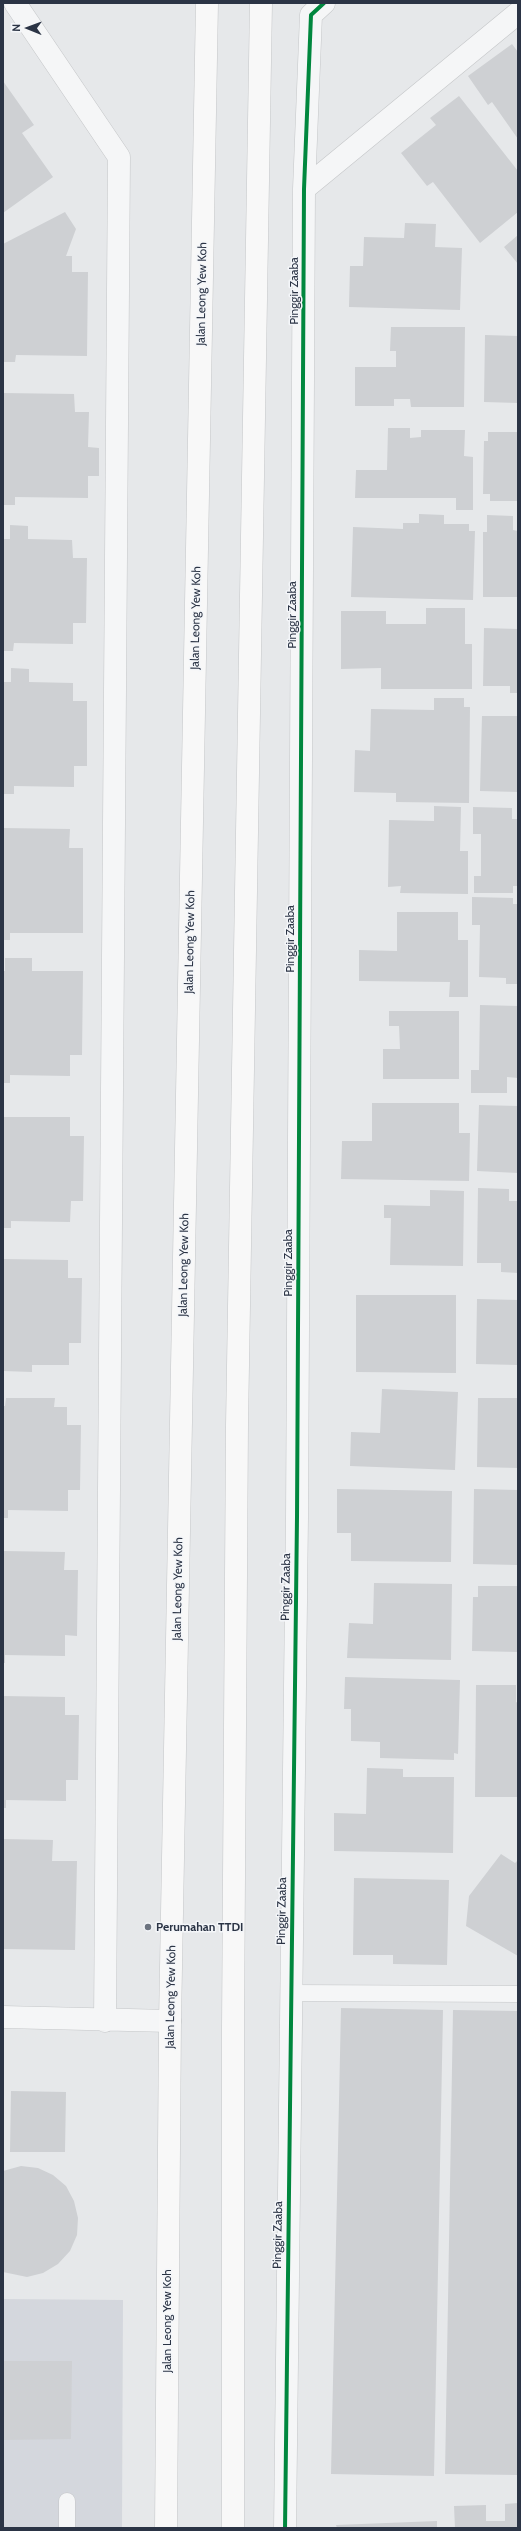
<!DOCTYPE html>
<style>
body{margin:0}
#map{position:relative;width:521px;height:2531px;overflow:hidden;background:#e6e8ea;font-family:Cabin,sans-serif}
canvas{display:block}
.frame{position:absolute;inset:0;border:4px solid #2b3445;pointer-events:none}
.north{position:absolute;left:8px;top:8px;width:40px;height:40px;-webkit-text-stroke:3px #f4f6f9;paint-order:stroke;rotate:271deg;font-size:11px;font-weight:700;line-height:16px;text-align:center;color:#2b3445}
.north::after{content:'';display:block;margin:auto;width:14px;height:18px;background:#2b3445;clip-path:polygon(50% 0,100% 100%,50% 72%,0 100%)}
</style>
<div id="map">
<canvas width="521" height="2531"></canvas>
<div class="frame"></div>
<div class="north">N</div>
</div>
<script>
const ctx = document.querySelector('canvas').getContext('2d');
ctx.lineJoin = 'round';
function paint(path, color) { ctx.fillStyle = color; ctx.fill(path, 'evenodd'); }
const poly = rows => new Path2D(rows.map(r => 'M' + r).join(''));
function stroke(path, color, width, dash) { ctx.strokeStyle = color; ctx.lineWidth = width; ctx.lineCap = dash ? 'butt' : 'round'; ctx.setLineDash(dash || []); ctx.stroke(path); }
function drawText(font, color, halo, rows, align = 'center') {
  ctx.font = font + ' Cabin,sans-serif'; ctx.lineWidth = 3; ctx.setLineDash([]); ctx.textBaseline = 'middle'; ctx.strokeStyle = halo; ctx.fillStyle = color; for (const [text, x, y, turn = 0] of rows) {
    ctx.save(); ctx.translate(x, y); ctx.rotate((+turn || 0) * Math.PI / 180); ctx.textAlign = isNaN(turn) ? turn : align; if (halo) ctx.strokeText(text, 0, 0); ctx.fillText(text, 0, 0); ctx.restore();
  }
}
paint(poly([
 [3,2299,123,2300,122,2528,3,2528]
]), '#d4d7dd');
paint(poly([
 [512,44,518,52,518,139,492,102,488,105,468,76],
 [3,81,34,125,22,133,53,177,3,213],
 [459,96,518,171,518,212,480,243,433,182,427,186,401,153,436,125,430,118],
 [65,212,76,229,66,256,72,256,72,272,88,272,87,356,16,355,15,362,3,362,3,244],
 [405,223,436,224,435,247,462,248,460,310,349,307,350,266,363,266,364,237,404,238],
 [518,235,518,264,504,247],
 [391,327,465,327,464,407,411,407,410,399,394,399,394,406,355,406,355,367,396,367,396,351,390,351],
 [485,335,518,336,518,403,484,402],
 [3,393,74,394,75,412,89,412,88,447,99,448,99,476,88,476,88,498,15,497,15,505,3,505],
 [388,428,410,428,410,438,421,437,421,430,465,430,464,456,473,457,473,510,456,510,456,498,355,498,356,470,387,470],
 [488,432,518,432,518,501,490,501,490,494,483,494,484,441,488,441],
 [419,514,444,515,444,524,469,524,469,531,475,531,473,600,351,597,353,527,403,529,403,523,419,523],
 [487,515,513,516,513,530,518,531,518,597,483,597,483,532,487,532],
 [10,525,28,526,28,539,72,540,73,558,87,558,86,623,73,623,73,644,14,643,13,651,3,651,3,539,10,539],
 [426,608,465,608,465,644,472,644,472,689,381,689,381,668,341,669,341,611,386,611,386,624,426,624],
 [484,628,518,629,518,693,510,693,510,686,483,686],
 [11,668,29,669,29,682,73,683,73,701,87,701,87,766,74,766,74,787,14,786,14,794,3,794,3,682,11,682],
 [434,698,464,698,464,707,470,707,469,803,396,802,396,793,354,792,355,750,370,751,371,709,434,710],
 [482,716,518,716,518,792,480,791],
 [434,806,461,807,460,851,468,851,468,894,400,893,401,886,388,887,389,820,434,821],
 [473,807,512,808,512,819,518,819,518,886,513,886,513,893,474,893,474,876,481,876,481,834,473,834],
 [3,828,70,829,69,848,83,848,83,933,10,933,10,940,3,940],
 [472,897,513,898,513,904,518,904,518,984,506,984,506,978,479,977,480,925,472,925],
 [397,912,458,912,458,940,468,940,468,997,449,997,450,982,359,981,359,950,397,951],
 [5,958,32,958,32,971,83,971,82,1055,70,1055,70,1076,10,1075,10,1083,3,1083,3,971,5,971],
 [480,1005,518,1006,518,1078,507,1077,507,1093,471,1093,471,1070,479,1070],
 [389,1011,459,1011,459,1079,383,1079,383,1049,400,1049,399,1026,389,1026],
 [372,1103,459,1103,459,1133,470,1133,469,1181,341,1179,342,1141,372,1141],
 [479,1105,518,1106,518,1173,477,1171],
 [3,1117,70,1117,70,1136,84,1136,83,1201,71,1201,70,1222,11,1221,11,1228,3,1228],
 [478,1188,509,1189,509,1201,518,1201,518,1273,501,1272,501,1263,477,1263],
 [430,1190,464,1191,463,1266,390,1265,391,1218,384,1218,384,1205,430,1206],
 [3,1259,68,1260,68,1278,82,1278,81,1343,69,1343,69,1365,32,1365,32,1372,3,1371],
 [356,1295,456,1295,456,1373,356,1372],
 [477,1299,518,1300,518,1365,476,1364],
 [382,1389,458,1392,455,1470,350,1466,351,1432,380,1433],
 [6,1398,55,1398,54,1407,67,1407,67,1425,81,1425,80,1490,68,1490,68,1511,8,1510,8,1518,3,1518,3,1406,5,1406],
 [478,1398,518,1398,518,1468,477,1467],
 [337,1489,452,1491,451,1562,351,1561,351,1533,337,1533],
 [474,1489,518,1490,518,1565,473,1564],
 [3,1551,65,1552,64,1570,78,1570,77,1636,65,1635,65,1656,5,1655,5,1663,3,1663],
 [374,1583,452,1584,451,1660,347,1658,349,1623,373,1624],
 [478,1586,518,1586,518,1652,472,1651,473,1597,478,1597],
 [345,1677,460,1680,458,1754,454,1753,454,1760,380,1758,380,1742,351,1741,351,1709,344,1709],
 [476,1685,516,1685,516,1702,518,1703,518,1797,475,1797],
 [3,1696,65,1697,65,1715,79,1715,78,1780,66,1780,66,1801,6,1800,6,1808,3,1808],
 [367,1768,403,1769,403,1777,454,1777,453,1853,334,1851,334,1813,366,1814],
 [3,1839,53,1840,52,1861,77,1861,75,1950,3,1949],
 [501,1854,515,1863,518,1860,518,1956,466,1926,469,1896],
 [354,1878,449,1880,447,1965,393,1964,393,1955,353,1955],
 [341,2008,443,2010,434,2476,331,2474],
 [453,2010,518,2011,518,2475,445,2474],
 [11,2091,66,2092,65,2152,10,2152],
 [21,2166,38,2168,53,2175,66,2186,74,2201,78,2218,77,2235,70,2251,58,2264,43,2273,27,2277,3,2272,3,2171],
 [3,2361,72,2361,71,2439,3,2440],
 [518,2503,518,2528,455,2528,454,2506,486,2505,486,2521,505,2521,505,2504],
 [437,2521,437,2528,337,2528,336,2525]
]), '#ced0d3');
const lane = poly([
 [291,1993,518,1994],
 [67,2501,67,2528]
]);
const street = poly([
 [15,3,119,157,105,2021],
 [304,189,518,13],
 [3,2017,170,2021],
 [285,2528,297,1517,304,189,311,15,324,3]
]);
const secondary = poly([
 [166,2528,170,2021,207,3],
 [233,2528,233,2028,237,1424,261,3]
]);
stroke(lane, '#c4c6c8', 17);
stroke(street, '#c4c6c8', 23);
stroke(secondary, '#c4c6c8', 23);
stroke(lane, '#f5f6f7', 16);
stroke(street, '#f5f6f7', 22);
stroke(secondary, '#f8f8f8', 22);
stroke(poly([
 [285,2528,297,1517,304,189,311,15,324,3]
]), '#00873e', 4);
for (const [x, y, r, color] of [
 [148,1927,4,"#6c737f"]
]) { const dot = new Path2D(); dot.arc(x, y, r, 0, 2 * Math.PI); ctx.fillStyle = color; ctx.fill(dot); stroke(dot, '#f4f6f9', 1.5); }
drawText('12px', '#2b3445', '#f4f6f9', [
 ["Pinggir Zaaba",294,291,-90],
 ["Jalan Leong Yew Koh",202,294,-89],
 ["Pinggir Zaaba",292,615,-90],
 ["Jalan Leong Yew Koh",196,618,-89],
 ["Pinggir Zaaba",290,939,-90],
 ["Jalan Leong Yew Koh",190,942,-89],
 ["Pinggir Zaaba",288,1263,-90],
 ["Jalan Leong Yew Koh",184,1265,-89],
 ["Pinggir Zaaba",286,1587,-89],
 ["Jalan Leong Yew Koh",178,1589,-89],
 ["Pinggir Zaaba",282,1911,-89],
 ["Jalan Leong Yew Koh",171,1997,-89],
 ["Pinggir Zaaba",278,2235,-89],
 ["Jalan Leong Yew Koh",167,2321,-90]
]);
drawText('bold 12px', '#2b3445', '#f4f6f9', [
 ["Perumahan TTDI",156,1927]
], 'left');
</script>
